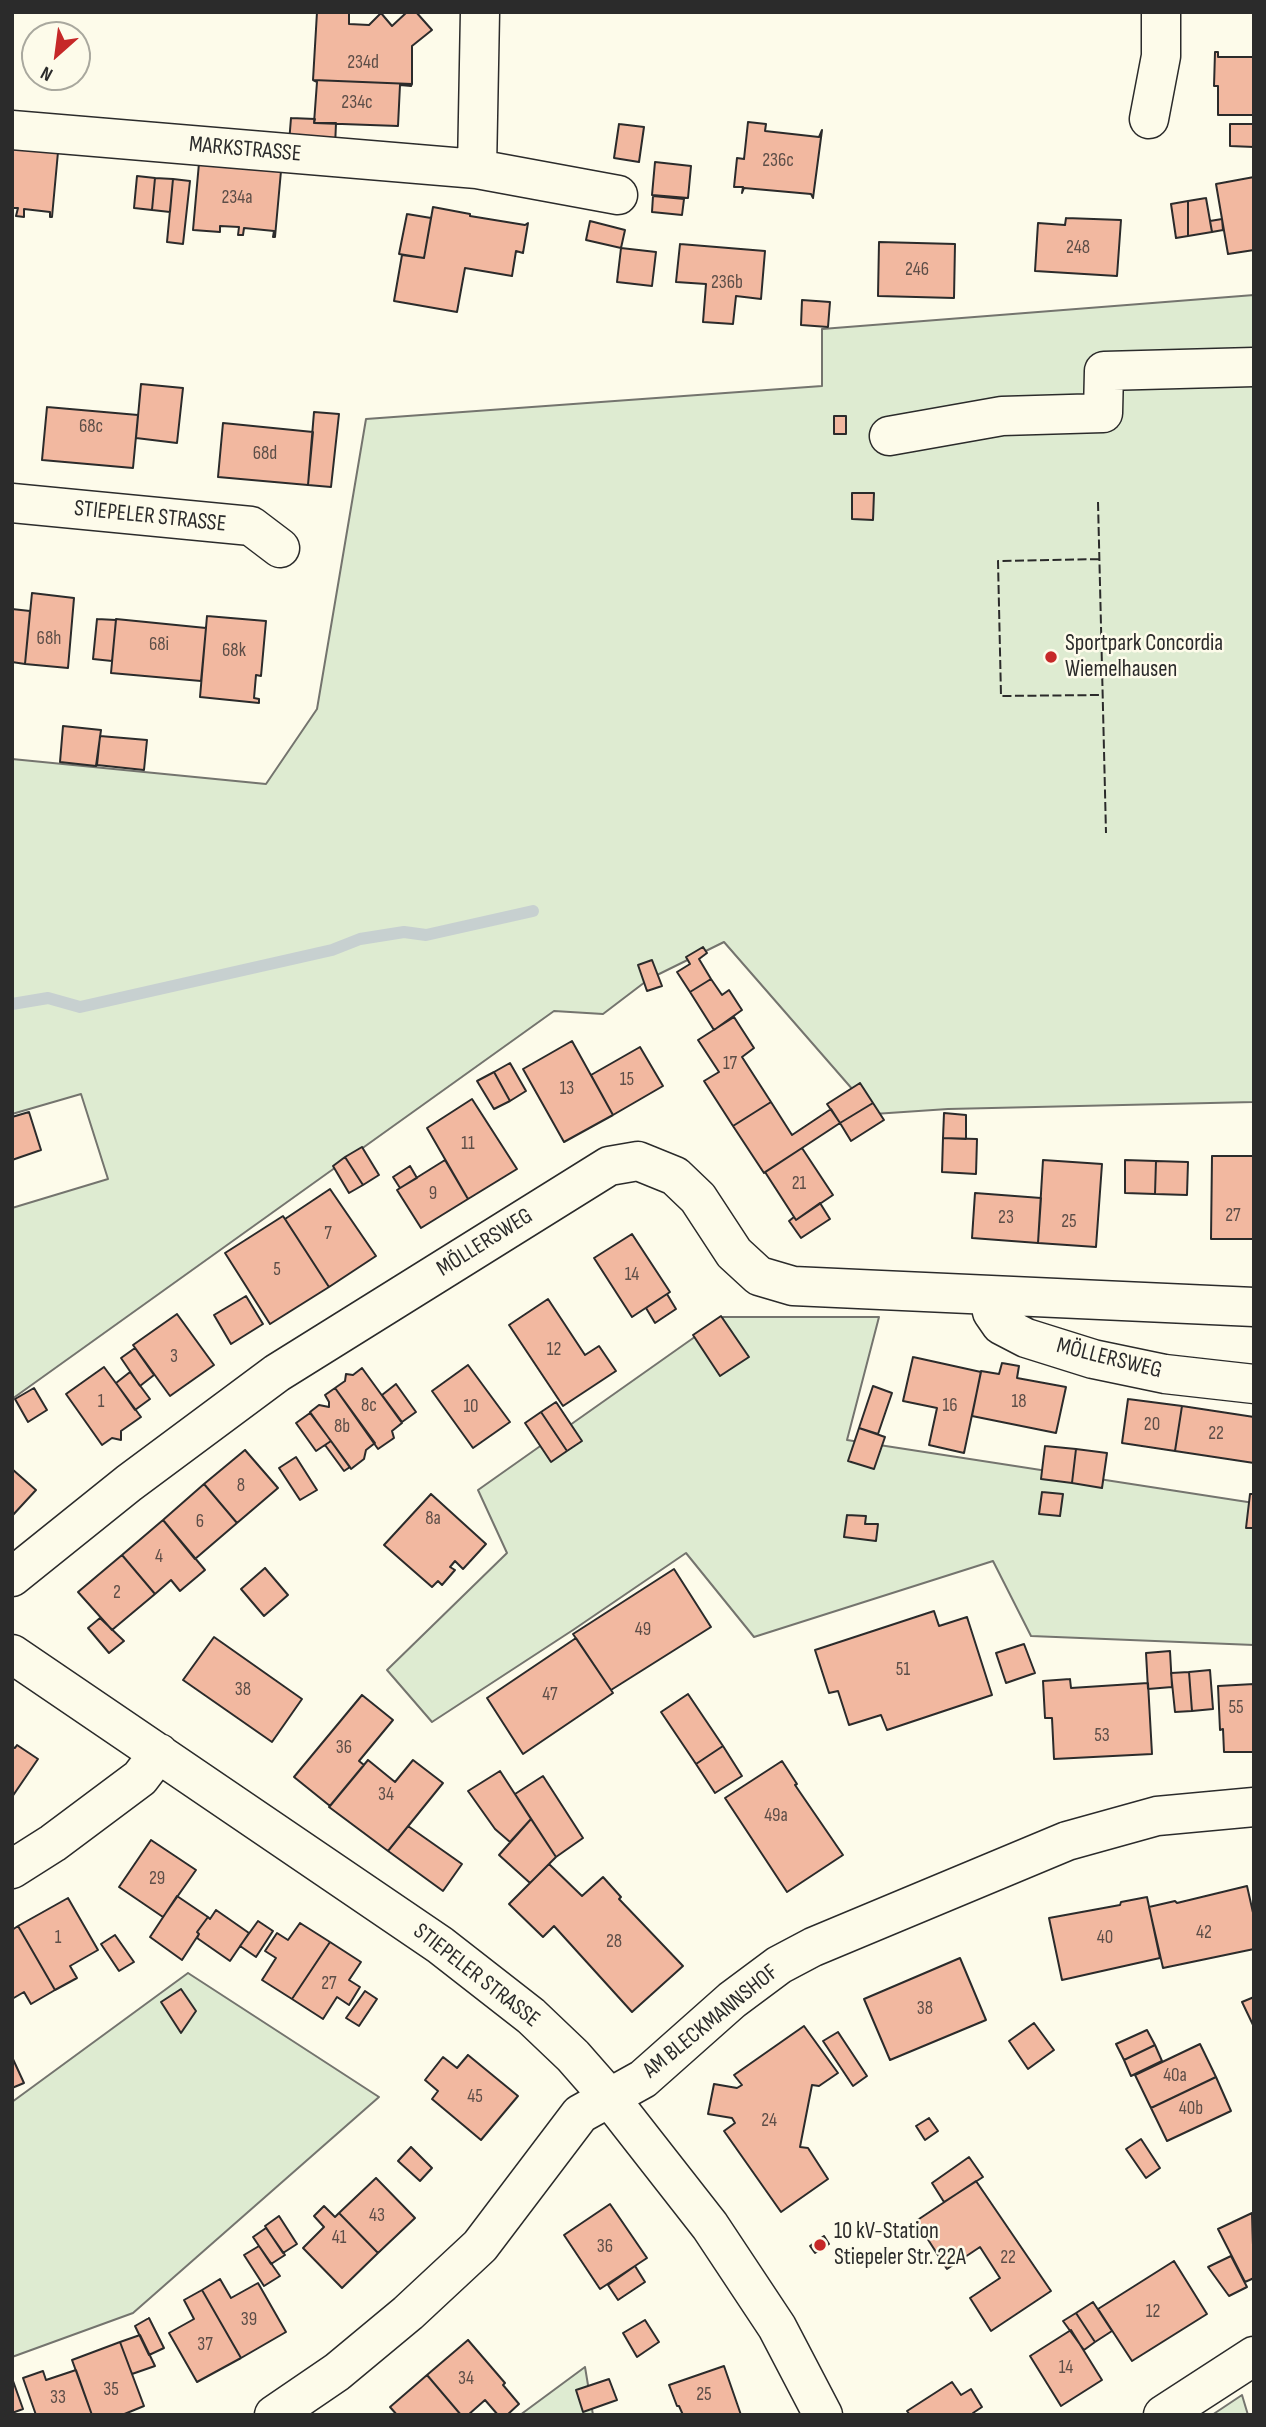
<!DOCTYPE html>
<meta charset="utf-8">
<style>
body{margin:0}
#map{position:relative;width:1266px;height:2427px;overflow:hidden;background:#fdfbea;font-family:"Sofia Sans Condensed",sans-serif}
canvas{display:block}
.frame{position:absolute;inset:0;border:14px solid #2b2b2b;pointer-events:none}
.north{position:absolute;left:21px;top:21px;width:70px;height:70px;box-sizing:border-box;background:#fdfbea;border:2px solid #a9a89e;border-radius:50%;rotate:208deg;font-size:19px;font-weight:700;line-height:28px;text-align:center;color:#2b2b2b}
.north::after{content:'';display:block;margin:auto;width:24px;height:32px;background:#c62828;clip-path:polygon(50% 0,100% 100%,50% 72%,0 100%)}
</style>
<div id="map">
<canvas width="1266" height="2427"></canvas>
<div class="frame"></div>
<div class="north">N</div>
</div>
<script>
const ctx = document.querySelector('canvas').getContext('2d');
ctx.lineJoin = 'round';
function paint(path, color) { ctx.fillStyle = color; ctx.fill(path, 'evenodd'); }
const poly = rows => new Path2D(rows.map(r => 'M' + r).join(''));
function stroke(path, color, width, dash) { ctx.strokeStyle = color; ctx.lineWidth = width; ctx.lineCap = dash ? 'butt' : 'round'; ctx.setLineDash(dash || []); ctx.stroke(path); }
function drawText(font, color, halo, rows, align = 'center') {
  ctx.font = font + ' "Sofia Sans Condensed",sans-serif'; ctx.lineWidth = 5; ctx.setLineDash([]); ctx.textBaseline = 'middle'; ctx.strokeStyle = halo; ctx.fillStyle = color; for (const [text, x, y, turn = 0] of rows) {
    ctx.save(); ctx.translate(x, y); ctx.rotate((+turn || 0) * Math.PI / 180); ctx.textAlign = isNaN(turn) ? turn : align; if (halo) ctx.strokeText(text, 0, 0); ctx.fillText(text, 0, 0); ctx.restore();
  }
}
const green = poly([
 [1254,295,1254,1102,948,1109,874,1114,724,942,649,979,603,1014,554,1011,12,1399,12,1208,108,1179,81,1094,12,1114,12,759,266,784,317,709,366,419,822,386,822,329,1254,295],
 [723,1317,879,1317,847,1440,1254,1503,1254,1645,1031,1636,993,1561,754,1637,686,1553,573,1630,432,1722,387,1670,507,1553,478,1490,723,1317],
 [188,1973,379,2097,133,2313,12,2357,12,2102,188,1973],
 [585,2367,593,2415,520,2415,585,2367],
 [1242,2395,1248,2415,1212,2415,1242,2395]
]);
paint(green, '#deebd1');
stroke(green, '#74746e', 2);
stroke(poly([
 [12,1004,48,998,80,1007,332,950,360,939,404,932,426,935,533,911]
]), '#c7d0d0', 12);
const building = poly([
 [317,12,349,12,349,24,369,25,381,13,392,26,407,12,416,12,432,30,412,46,412,84,313,80,317,12],
 [1215,52,1218,52,1218,57,1254,57,1254,115,1218,115,1218,86,1214,86,1215,52],
 [313,80,412,84,411,86,400,85,398,126,314,123,317,82,313,80],
 [291,118,315,119,314,123,336,123,335,147,289,143,291,118],
 [748,122,766,124,765,131,819,137,822,130,813,198,811,194,744,188,742,193,743,187,734,187,737,158,744,159,748,122],
 [619,124,644,127,639,162,614,158,619,124],
 [1230,124,1254,124,1254,147,1230,146,1230,124],
 [12,148,58,152,52,217,50,217,50,212,24,209,24,217,16,216,18,208,12,208,12,148],
 [655,162,691,166,688,198,652,195,655,162],
 [199,163,281,171,275,237,273,237,274,231,244,228,243,235,238,235,239,227,220,226,220,232,193,230,199,163],
 [137,176,155,178,152,210,134,208,137,176],
 [1254,177,1254,250,1228,254,1216,184,1254,177],
 [155,178,173,179,170,212,152,210,155,178],
 [173,179,190,181,183,244,167,242,173,179],
 [653,196,684,199,682,215,652,212,653,196],
 [1206,198,1212,232,1188,236,1188,201,1206,198],
 [1188,201,1188,236,1176,238,1171,204,1188,201],
 [433,207,470,214,470,216,525,225,528,223,523,253,516,251,512,276,465,268,457,312,394,301,402,255,424,258,433,207],
 [407,214,431,218,424,258,399,254,407,214],
 [1066,218,1121,220,1117,276,1035,271,1038,223,1065,225,1066,218],
 [1222,219,1223,230,1212,232,1210,221,1222,219],
 [590,221,625,230,621,248,586,240,590,221],
 [879,242,955,244,954,298,878,296,879,242],
 [680,244,765,251,761,299,736,296,733,324,703,322,706,284,676,282,680,244],
 [621,248,656,252,652,286,617,282,621,248],
 [802,300,830,302,828,327,801,325,802,300],
 [141,384,183,388,177,443,136,438,141,384],
 [47,407,138,415,133,468,42,460,47,407],
 [314,412,339,414,331,487,308,485,314,412],
 [834,416,846,416,846,434,834,434,834,416],
 [223,423,313,432,308,485,218,477,223,423],
 [852,493,874,493,873,520,852,519,852,493],
 [32,593,74,598,68,668,25,664,32,593],
 [12,609,30,611,25,664,12,662,12,609],
 [207,616,266,621,261,676,256,675,254,698,259,699,259,703,200,697,207,616],
 [97,619,116,620,112,661,93,659,97,619],
 [116,619,206,628,201,681,111,673,116,619],
 [63,726,101,730,96,766,60,762,63,726],
 [100,736,147,740,144,770,97,765,100,736],
 [703,947,707,953,699,959,711,979,690,992,677,972,690,964,686,957,703,947],
 [652,960,662,986,647,991,638,965,652,960],
 [711,979,722,995,729,990,742,1010,714,1030,690,992,711,979],
 [734,1017,754,1048,742,1057,771,1102,733,1126,704,1081,719,1072,698,1040,734,1017],
 [572,1041,613,1115,564,1142,523,1069,572,1041],
 [640,1047,663,1086,613,1115,591,1075,640,1047],
 [510,1063,526,1091,510,1101,494,1072,510,1063],
 [494,1072,510,1101,494,1109,477,1081,494,1072],
 [860,1083,873,1103,840,1123,827,1104,860,1083],
 [472,1099,517,1169,468,1199,427,1128,472,1099],
 [771,1102,792,1135,831,1109,840,1123,764,1173,733,1126,771,1102],
 [873,1103,884,1120,851,1141,840,1123,873,1103],
 [29,1112,41,1150,12,1160,12,1117,29,1112],
 [944,1113,966,1115,966,1139,943,1138,944,1113],
 [943,1138,977,1139,976,1174,942,1172,943,1138],
 [362,1147,379,1175,363,1185,345,1157,362,1147],
 [802,1148,833,1195,796,1220,765,1172,802,1148],
 [1212,1156,1254,1156,1254,1239,1211,1239,1212,1156],
 [345,1157,363,1185,349,1193,333,1166,345,1157],
 [445,1160,468,1199,421,1228,397,1190,445,1160],
 [1043,1160,1102,1164,1096,1247,1038,1243,1043,1160],
 [1125,1160,1156,1161,1155,1194,1125,1193,1125,1160],
 [1156,1161,1188,1162,1187,1195,1155,1194,1156,1161],
 [410,1166,417,1178,400,1188,393,1177,410,1166],
 [330,1189,376,1256,329,1287,285,1219,330,1189],
 [975,1193,1041,1198,1038,1243,972,1238,975,1193],
 [820,1203,830,1219,801,1238,789,1221,794,1217,796,1220,820,1203],
 [283,1216,329,1287,270,1324,225,1253,283,1216],
 [632,1234,670,1292,632,1317,594,1258,632,1234],
 [667,1294,676,1309,655,1323,646,1308,667,1294],
 [246,1296,263,1324,231,1344,214,1315,246,1296],
 [548,1299,585,1355,599,1346,616,1371,563,1406,509,1325,548,1299],
 [177,1314,214,1365,170,1396,133,1345,177,1314],
 [721,1316,749,1357,720,1376,693,1335,721,1316],
 [135,1348,154,1375,140,1386,121,1358,135,1348],
 [913,1357,981,1372,964,1453,929,1445,937,1408,903,1401,913,1357],
 [1002,1363,1019,1366,1017,1378,1066,1387,1056,1433,972,1416,981,1371,999,1374,1002,1363],
 [468,1365,510,1422,473,1448,432,1391,468,1365],
 [104,1367,141,1417,121,1431,121,1440,112,1438,102,1445,66,1394,104,1367],
 [362,1368,402,1423,392,1431,394,1438,378,1449,335,1388,345,1381,346,1374,353,1375,362,1368],
 [130,1372,150,1399,135,1410,116,1383,130,1372],
 [396,1384,416,1412,402,1422,382,1395,396,1384],
 [873,1386,892,1393,878,1434,859,1428,873,1386],
 [34,1388,47,1410,28,1422,15,1399,34,1388],
 [335,1388,375,1443,366,1450,364,1459,351,1469,310,1412,319,1405,329,1407,329,1402,325,1395,335,1388],
 [1128,1399,1182,1406,1175,1451,1122,1443,1128,1399],
 [556,1402,582,1441,567,1451,541,1412,556,1402],
 [1182,1406,1254,1417,1254,1463,1175,1451,1182,1406],
 [541,1412,567,1451,551,1462,525,1423,541,1412],
 [310,1413,331,1441,316,1451,296,1423,310,1413],
 [859,1428,885,1437,874,1469,848,1461,859,1428],
 [331,1441,350,1467,344,1471,325,1445,331,1441],
 [1045,1446,1076,1449,1072,1483,1041,1479,1045,1446],
 [1076,1449,1107,1453,1102,1488,1072,1483,1076,1449],
 [245,1450,278,1488,237,1523,204,1484,245,1450],
 [296,1457,317,1490,300,1500,279,1468,296,1457],
 [12,1469,36,1490,12,1516,12,1469],
 [204,1484,237,1523,195,1559,163,1520,204,1484],
 [1042,1492,1063,1494,1060,1516,1039,1514,1042,1492],
 [431,1494,486,1544,463,1569,455,1561,450,1567,455,1570,442,1585,438,1581,432,1587,384,1545,431,1494],
 [1250,1494,1254,1494,1254,1528,1246,1528,1250,1494],
 [847,1515,866,1516,865,1524,878,1524,876,1541,844,1537,847,1515],
 [163,1520,205,1570,180,1591,171,1580,155,1594,122,1555,163,1520],
 [122,1555,155,1594,112,1630,78,1592,122,1555],
 [265,1568,288,1595,264,1616,241,1589,265,1568],
 [674,1569,711,1627,611,1690,573,1634,674,1569],
 [934,1611,939,1626,967,1617,992,1695,887,1730,881,1715,849,1725,838,1691,829,1693,815,1650,934,1611],
 [100,1618,124,1641,109,1653,88,1628,100,1618],
 [214,1637,302,1699,272,1742,183,1680,214,1637],
 [576,1638,613,1693,523,1754,487,1698,576,1638],
 [1024,1644,1035,1673,1006,1683,996,1653,1024,1644],
 [1170,1651,1172,1687,1148,1689,1146,1653,1170,1651],
 [1210,1670,1213,1709,1192,1711,1189,1672,1210,1670],
 [1189,1672,1192,1711,1175,1712,1171,1673,1189,1672],
 [1070,1679,1071,1688,1148,1683,1152,1754,1054,1759,1052,1718,1045,1718,1043,1681,1070,1679],
 [1254,1684,1254,1752,1224,1752,1223,1729,1220,1730,1218,1686,1254,1684],
 [688,1694,723,1746,696,1764,661,1712,688,1694],
 [362,1695,393,1720,359,1761,364,1765,330,1806,294,1777,362,1695],
 [17,1745,38,1759,12,1797,12,1747,15,1748,17,1745],
 [723,1746,742,1776,715,1793,696,1764,723,1746],
 [368,1760,395,1782,413,1760,443,1783,388,1851,329,1807,368,1760],
 [782,1761,797,1784,795,1785,843,1855,787,1892,725,1798,782,1761],
 [500,1771,531,1819,510,1842,495,1829,468,1791,500,1771],
 [543,1776,583,1838,556,1857,515,1794,543,1776],
 [531,1819,556,1857,530,1883,499,1855,531,1819],
 [408,1826,462,1864,443,1891,388,1851,408,1826],
 [151,1840,196,1870,163,1917,119,1887,151,1840],
 [549,1864,582,1896,603,1877,621,1897,619,1899,683,1966,632,2012,554,1926,543,1937,509,1904,549,1864],
 [1247,1886,1254,1917,1254,1949,1163,1968,1149,1907,1175,1901,1177,1903,1247,1886],
 [177,1896,208,1917,197,1932,199,1934,182,1960,150,1937,177,1896],
 [1147,1897,1160,1958,1062,1980,1049,1918,1120,1905,1121,1902,1147,1897],
 [68,1898,98,1950,70,1966,77,1978,55,1990,18,1926,68,1898],
 [216,1910,249,1933,230,1961,197,1938,199,1934,197,1932,208,1917,210,1919,216,1910],
 [258,1921,273,1931,256,1957,240,1946,258,1921],
 [300,1923,330,1942,292,1999,262,1980,276,1958,265,1951,277,1933,288,1940,300,1923],
 [18,1926,55,1990,31,2004,24,1992,12,1999,12,1930,18,1926],
 [115,1935,134,1962,119,1971,101,1944,115,1935],
 [330,1942,361,1962,349,1980,360,1987,349,2005,337,1997,323,2019,292,1999,330,1942],
 [960,1958,986,2020,890,2060,864,1999,960,1958],
 [181,1989,196,2011,181,2033,161,2002,181,1989],
 [365,1991,377,1999,359,2026,346,2018,365,1991],
 [1254,1997,1254,2027,1242,2002,1254,1997],
 [1034,2023,1054,2050,1028,2069,1009,2041,1034,2023],
 [804,2026,838,2073,819,2086,812,2085,800,2147,808,2148,828,2179,781,2212,724,2131,735,2123,732,2118,708,2114,714,2084,737,2088,742,2085,734,2075,804,2026],
 [1147,2030,1155,2045,1124,2060,1116,2044,1147,2030],
 [838,2032,867,2076,853,2086,823,2041,838,2032],
 [1200,2044,1216,2077,1151,2108,1135,2075,1200,2044],
 [1155,2045,1162,2061,1131,2076,1124,2060,1155,2045],
 [468,2055,518,2096,481,2140,432,2099,438,2091,425,2080,443,2057,457,2068,468,2055],
 [12,2057,24,2083,12,2088,12,2057],
 [1216,2077,1231,2111,1167,2141,1151,2108,1216,2077],
 [929,2118,938,2131,925,2140,916,2126,929,2118],
 [1141,2139,1160,2168,1146,2178,1126,2149,1141,2139],
 [411,2147,432,2168,420,2181,398,2161,411,2147],
 [969,2157,983,2177,944,2202,932,2183,969,2157],
 [376,2178,415,2218,378,2253,339,2213,376,2178],
 [976,2181,1051,2291,991,2331,970,2298,1000,2278,980,2247,947,2269,916,2221,976,2181],
 [610,2204,647,2258,600,2289,564,2235,610,2204],
 [324,2206,335,2217,339,2213,378,2253,342,2288,303,2248,324,2227,314,2216,324,2206],
 [1252,2213,1254,2278,1245,2282,1218,2229,1252,2213],
 [279,2216,297,2244,283,2253,265,2226,279,2216],
 [266,2228,285,2255,271,2264,253,2237,266,2228],
 [824,2236,829,2244,815,2253,810,2246,824,2236],
 [259,2246,280,2276,264,2286,244,2255,259,2246],
 [1231,2256,1247,2287,1229,2296,1208,2267,1231,2256],
 [1174,2261,1207,2314,1132,2361,1098,2309,1174,2261],
 [635,2266,645,2282,618,2300,608,2285,635,2266],
 [220,2279,231,2298,258,2283,286,2332,241,2358,202,2290,220,2279],
 [202,2290,241,2358,197,2382,169,2333,194,2319,184,2300,202,2290],
 [1093,2302,1112,2331,1095,2342,1076,2313,1093,2302],
 [1076,2313,1095,2342,1084,2350,1063,2321,1076,2313],
 [149,2318,164,2348,149,2355,135,2326,149,2318],
 [645,2320,659,2342,637,2357,623,2333,645,2320],
 [1071,2330,1102,2380,1061,2406,1030,2356,1071,2330],
 [140,2335,155,2366,132,2374,120,2342,140,2335],
 [468,2340,505,2383,503,2385,519,2404,507,2415,498,2415,485,2400,468,2415,461,2415,427,2375,468,2340],
 [120,2342,144,2406,122,2415,92,2415,72,2360,120,2342],
 [724,2366,741,2415,683,2415,679,2406,677,2406,669,2385,724,2366],
 [76,2370,92,2415,36,2415,23,2378,43,2371,46,2380,76,2370],
 [427,2375,461,2415,397,2415,390,2407,427,2375],
 [12,2378,23,2409,12,2413,12,2378],
 [609,2379,617,2400,583,2412,576,2390,609,2379],
 [952,2382,961,2395,971,2389,982,2407,973,2413,974,2415,910,2415,907,2411,952,2382]
]);
paint(building, '#f2b8a0');
stroke(building, '#2b2b2b', 2);
const minor = poly([
 [1149,119,1161,56,1161,12],
 [12,130,477,169,618,195],
 [477,169,480,12],
 [889,436,1002,416,1103,413,1104,371,1254,367],
 [12,503,251,526,280,548],
 [989,1295,992,1312,1001,1325,1026,1338,1093,1359,1165,1374,1254,1384],
 [12,1577,129,1483,277,1373,609,1166,638,1161,675,1176,698,1198,734,1253,759,1276,793,1286,1254,1307],
 [12,1654,440,1945,531,2016,573,2056,609,2097,710,2226,777,2327,823,2415],
 [12,1869,53,1843,140,1778,159,1753],
 [274,2415,337,2372,408,2313,480,2246,580,2114,643,2079,732,2000,779,1965,813,1947,1067,1841,1157,1816,1254,1807],
 [1163,2415,1254,2356]
]);
stroke(minor, '#2b2b2b', 41);
stroke(minor, '#fdfbea', 38);
stroke(poly([
 [1098,502,1106,833],
 [1099,559,998,561,1001,696,1102,695]
]), '#2b2b2b', 2, [9, 3.5]);
for (const [x, y, r, color] of [
 [1051,657,7,"#c62828"],
 [820,2245,7,"#c62828"]
]) { const dot = new Path2D(); dot.arc(x, y, r, 0, 2 * Math.PI); ctx.fillStyle = color; ctx.fill(dot); stroke(dot, '#fdfbea', 2.5); }
drawText('19px', '#5d4e48', null, [
 ["234d",363,63],
 ["234c",357,103],
 ["236c",778,161],
 ["234a",237,198],
 ["248",1078,248],
 ["246",917,270],
 ["236b",727,283],
 ["68c",91,427],
 ["68d",265,454],
 ["68h",49,639],
 ["68i",159,645],
 ["68k",234,651],
 ["17",730,1064],
 ["15",627,1080],
 ["13",567,1089],
 ["11",468,1144],
 ["21",799,1184],
 ["9",433,1194],
 ["27",1233,1216],
 ["23",1006,1218],
 ["25",1069,1222],
 ["7",328,1234],
 ["5",277,1270],
 ["14",632,1275],
 ["12",554,1350],
 ["3",174,1357],
 ["1",101,1402],
 ["18",1019,1402],
 ["8c",369,1406],
 ["16",950,1406],
 ["10",471,1407],
 ["20",1152,1425],
 ["8b",342,1427],
 ["22",1216,1434],
 ["8",241,1486],
 ["8a",433,1519],
 ["6",200,1522],
 ["4",159,1557],
 ["2",117,1593],
 ["49",643,1630],
 ["51",903,1670],
 ["38",243,1690],
 ["47",550,1695],
 ["55",1236,1708],
 ["53",1102,1736],
 ["36",344,1748],
 ["34",386,1795],
 ["49a",776,1816],
 ["29",157,1879],
 ["42",1204,1933],
 ["1",58,1938],
 ["40",1105,1938],
 ["28",614,1942],
 ["27",329,1984],
 ["38",925,2009],
 ["40a",1175,2076],
 ["45",475,2097],
 ["40b",1191,2109],
 ["24",769,2121],
 ["43",377,2216],
 ["41",339,2238],
 ["36",605,2247],
 ["22",1008,2258],
 ["12",1153,2312],
 ["39",249,2320],
 ["37",205,2345],
 ["14",1066,2368],
 ["34",466,2379],
 ["35",111,2390],
 ["25",704,2395],
 ["33",58,2398]
]);
drawText('23px', '#2b2b2b', '#fdfbea', [
 ["MARKSTRASSE",245,150,5],
 ["STIEPELER STRASSE",150,517,6],
 ["MÖLLERSWEG",485,1243,-32],
 ["MÖLLERSWEG",1109,1359,14],
 ["STIEPELER STRASSE",476,1976,38],
 ["AM BLECKMANNSHOF",711,2022,-39]
]);
drawText('23px', '#2b2b2b', '#fdfbea', [
 ["Sportpark Concordia",1065,644],
 ["Wiemelhausen",1065,670],
 ["10 kV-Station",834,2232],
 ["Stiepeler Str. 22A",834,2258]
], 'left');
</script>
